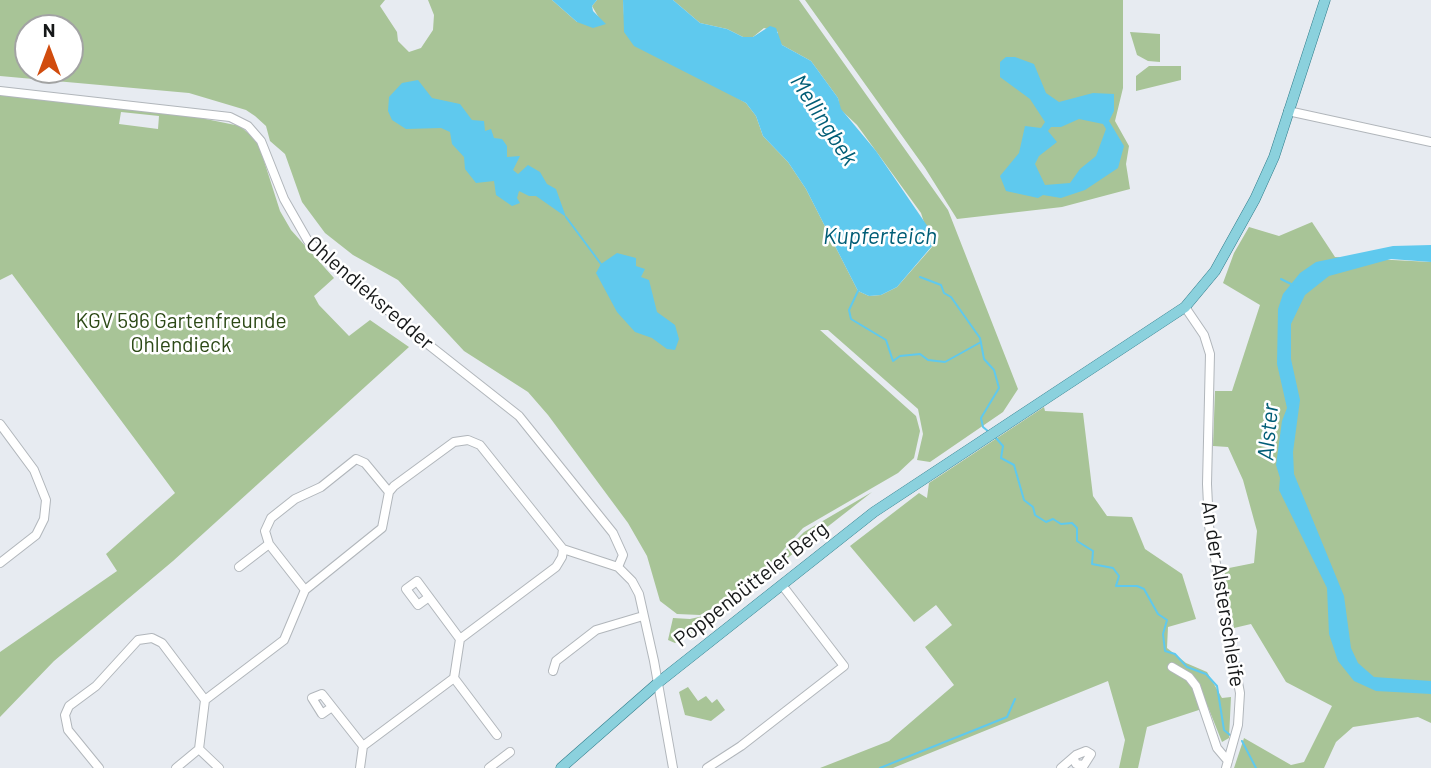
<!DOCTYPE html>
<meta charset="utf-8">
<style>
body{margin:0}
#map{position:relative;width:1431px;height:768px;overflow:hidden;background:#e7ebf1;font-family:Barlow,sans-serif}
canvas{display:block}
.north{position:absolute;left:14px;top:14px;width:70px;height:70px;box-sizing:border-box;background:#fff;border:2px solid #a2a3a3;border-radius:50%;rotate:0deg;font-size:19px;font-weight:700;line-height:28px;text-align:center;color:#161819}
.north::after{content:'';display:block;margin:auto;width:24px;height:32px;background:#d14c0e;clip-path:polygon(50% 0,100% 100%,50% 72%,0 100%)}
</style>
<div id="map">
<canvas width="1431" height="768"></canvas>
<div class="north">N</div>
</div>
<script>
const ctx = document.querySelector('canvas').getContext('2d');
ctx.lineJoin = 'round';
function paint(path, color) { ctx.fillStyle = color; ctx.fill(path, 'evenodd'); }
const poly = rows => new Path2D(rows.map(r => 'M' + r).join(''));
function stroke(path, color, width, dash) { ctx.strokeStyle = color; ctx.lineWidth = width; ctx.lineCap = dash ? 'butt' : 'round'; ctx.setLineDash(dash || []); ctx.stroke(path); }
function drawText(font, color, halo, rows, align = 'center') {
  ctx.font = font + ' Barlow,sans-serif'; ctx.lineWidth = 5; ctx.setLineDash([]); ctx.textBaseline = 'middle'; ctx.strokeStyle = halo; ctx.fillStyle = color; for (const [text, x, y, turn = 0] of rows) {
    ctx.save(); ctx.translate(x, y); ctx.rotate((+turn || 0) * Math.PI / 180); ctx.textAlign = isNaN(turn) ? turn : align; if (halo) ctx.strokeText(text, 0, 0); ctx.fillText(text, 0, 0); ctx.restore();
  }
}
paint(poly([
 [0,0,385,0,380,6,397,32,398,41,409,52,421,48,433,30,434,15,428,0,552,0,577,22,599,18,592,6,597,0,623,0,625,32,746,103,756,116,763,136,788,162,806,189,858,291,869,296,881,295,897,287,932,247,921,213,857,125,840,109,838,98,811,61,782,45,778,40,778,32,764,28,753,37,743,37,727,29,700,23,673,0,799,0,948,210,1018,389,1003,412,930,462,917,460,923,434,918,409,828,330,820,330,916,416,920,431,914,458,898,473,803,528,775,559,728,600,700,615,677,614,660,601,647,556,628,523,548,415,528,392,464,351,398,280,353,255,325,233,302,202,285,154,270,141,266,126,255,116,246,110,189,93,0,76],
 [28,28,70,28,70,70,28,70],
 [805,0,1123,0,1123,88,1115,121,1129,146,1126,164,1130,189,1062,207,957,219,925,168],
 [1130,32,1160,34,1160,62,1148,61,1137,55],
 [1149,66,1181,66,1181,80,1136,91,1136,76],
 [0,95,196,117,240,126,258,142,280,211,291,230,334,278,314,296,319,305,349,336,370,320,409,347,173,561,54,661,0,717,0,652,117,571,106,554,175,493,12,274,0,280],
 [121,112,159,116,158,129,119,124],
 [1312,222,1335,257,1431,262,1431,723,1418,717,1353,727,1336,742,1324,768,1234,768,1244,738,1291,765,1304,762,1332,706,1286,682,1251,624,1234,628,1224,569,1254,563,1257,531,1243,480,1228,447,1213,446,1215,391,1232,391,1260,305,1223,283,1234,253,1249,227,1279,236],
 [1044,407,1045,411,1083,413,1093,496,1107,516,1132,517,1145,549,1182,574,1196,619,1168,627,1167,648,1186,663,1207,672,1222,698,1231,697,1229,738,1222,742,1208,707,1147,727,1138,768,1119,768,1125,740,1108,681,893,768,820,768,889,741,954,685,925,647,952,625,936,605,914,622,850,546,919,493,927,498,929,483],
 [872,492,762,578,752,584,804,532],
 [741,593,729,608,713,620,683,639,675,643,668,640,673,618,690,619,708,615],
 [688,687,698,701,706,696,712,703,717,699,725,710,711,721,685,715,679,692]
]), '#a8c497');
paint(poly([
 [552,0,597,0,592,6,593,11,606,24,593,28,577,22],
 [623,0,673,0,700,23,727,29,743,37,753,37,770,26,776,28,782,45,811,61,838,98,841,109,876,151,928,227,932,246,897,287,881,295,869,296,858,291,806,189,788,162,763,136,756,116,746,103,634,46,624,32],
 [1015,57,1034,64,1046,93,1059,102,1093,93,1114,94,1114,111,1109,121,1124,146,1118,168,1085,190,1061,198,1043,195,1038,198,1006,191,1000,176,1019,153,1025,126,1041,128,1045,122,1030,99,1000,77,1000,62,1006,57],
 [1079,119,1103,124,1106,129,1096,156,1080,169,1070,183,1045,185,1035,164,1039,156,1057,142,1048,131,1051,127,1061,127],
 [418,80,432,98,460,104,472,120,484,121,485,131,491,129,494,138,502,139,507,146,507,157,520,156,513,170,518,174,528,165,540,172,547,184,556,189,566,217,536,196,529,196,519,191,517,198,520,203,512,206,496,195,494,181,476,183,465,169,464,157,452,144,450,132,441,128,406,129,392,120,388,111,389,97,402,83],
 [1431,245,1431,262,1391,259,1329,276,1305,295,1291,324,1291,359,1300,400,1293,452,1294,474,1344,596,1351,648,1358,663,1374,677,1431,681,1431,694,1376,691,1354,681,1338,661,1329,634,1327,588,1279,490,1280,478,1276,465,1282,421,1287,408,1277,364,1278,309,1283,294,1300,273,1316,262,1393,246],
 [617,253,636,258,636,266,645,269,641,277,649,280,657,312,675,325,679,339,675,350,667,349,652,338,635,332,617,312,596,273,601,264]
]), '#5fc9ee');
stroke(poly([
 [566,217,601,264],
 [920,277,941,285,944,293,951,297,980,338,984,359,994,370,999,388,981,418,983,427,989,432],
 [1281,279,1293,285],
 [858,291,849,310,851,319,886,340,893,361,900,356,920,354,928,360,945,362,981,342],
 [996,438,1003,446,1001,458,1014,465,1024,500,1033,507,1035,515,1046,522,1053,519,1061,524,1072,523,1077,528,1077,541,1093,551,1092,564,1113,568,1119,576,1116,586,1137,586,1144,589,1158,614,1167,620,1163,634,1165,651,1175,654,1187,667,1206,674,1217,686,1224,730,1230,735],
 [1242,741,1256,768],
 [880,768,1007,717,1015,699]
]), '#5fc9ee', 2);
const minor = poly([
 [0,91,230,117,248,126,261,141,284,199,308,241,415,334,519,416,613,533,623,555,618,567],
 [1288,111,1431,142],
 [1185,307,1204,335,1210,354,1207,484,1209,526,1240,693,1238,725,1226,768],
 [0,424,34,470,46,500,44,519,36,535,0,563],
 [239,567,269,544],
 [305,590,269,544,265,531,271,518,295,499,321,487,356,459,365,463,389,492],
 [429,597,418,605,406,589,417,581,460,639],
 [1172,667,1189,677,1196,686,1217,748,1228,761],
 [553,671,556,661,596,630,643,616],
 [454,678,497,735],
 [332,707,322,714,312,698,322,694,363,746],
 [199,749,219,768],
 [99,768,68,730,65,715,69,706,96,686,138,640,152,638,162,643,205,700],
 [176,768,199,749,205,700,284,640,305,590,382,528,389,492,394,486,454,442,468,440,480,445,563,549,618,567,632,581,639,594,654,661,673,768],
 [360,768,363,746,454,678,460,639,556,567,562,557,563,549],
 [489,768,510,752],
 [707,768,741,746,844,666,782,585],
 [1061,768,1076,755,1086,751,1091,754,1084,765,1076,764,1074,759]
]);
const major = poly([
 [561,768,659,682,874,512,1185,307,1215,271,1255,199,1274,157,1325,0]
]);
stroke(minor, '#b1b6bb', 10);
stroke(major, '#307c8a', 11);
stroke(minor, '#fff', 8);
stroke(major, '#8bd1dd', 10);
drawText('21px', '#161819', '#fff', [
 ["Ohlendieksredder",370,293,41],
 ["Poppenbütteler Berg",751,584,-38],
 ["An der Alsterschleife",1223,594,81]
]);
drawText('21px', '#2c4916', '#fff', [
 ["KGV 596 Gartenfreunde",181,321],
 ["Ohlendieck",181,345]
]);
drawText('italic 23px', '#005d76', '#fff', [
 ["Mellingbek",824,120,57],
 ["Kupferteich",880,236],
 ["Alster",1268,432,-85]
]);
</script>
